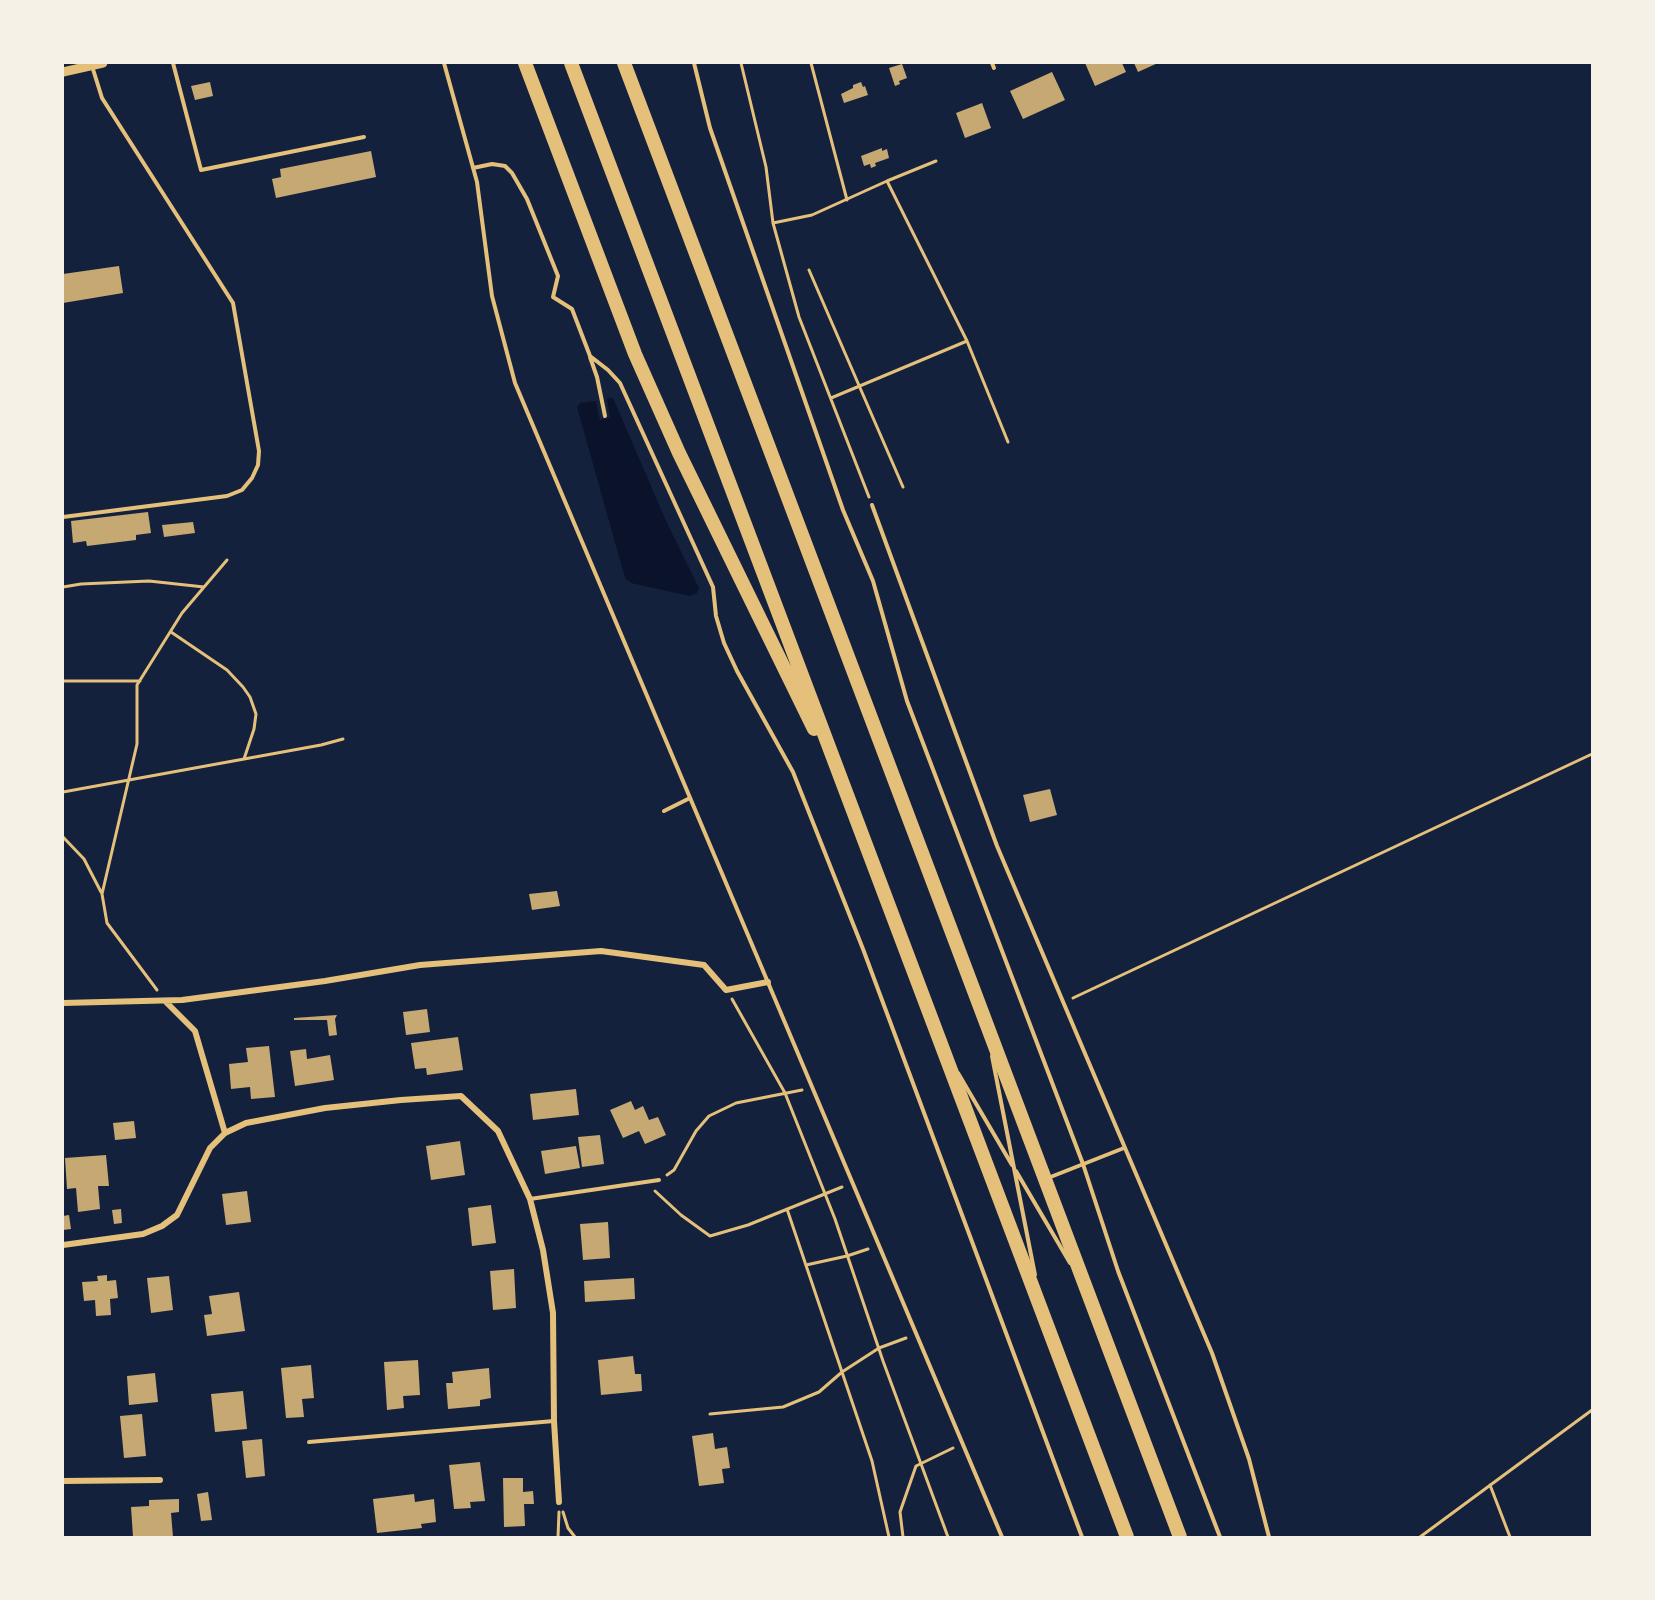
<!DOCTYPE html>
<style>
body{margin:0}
#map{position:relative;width:1655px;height:1600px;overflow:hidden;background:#14213d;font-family:"Varela Round",sans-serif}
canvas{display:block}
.frame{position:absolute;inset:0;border:64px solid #f6f1e7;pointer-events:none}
</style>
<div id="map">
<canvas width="1655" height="1600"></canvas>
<div class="frame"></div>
</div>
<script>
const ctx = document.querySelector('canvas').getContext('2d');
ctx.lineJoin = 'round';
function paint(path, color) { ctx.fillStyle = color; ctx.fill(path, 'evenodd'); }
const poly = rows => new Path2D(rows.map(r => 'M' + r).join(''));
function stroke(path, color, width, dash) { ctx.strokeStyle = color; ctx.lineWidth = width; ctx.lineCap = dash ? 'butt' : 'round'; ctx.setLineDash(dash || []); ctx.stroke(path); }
paint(poly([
 [607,398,613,398,667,523,699,588,697,593,690,596,631,583,625,578,577,407,580,403,596,401,600,420,610,418]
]), '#0b132b');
paint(poly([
 [1085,63,1122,63,1126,72,1095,86],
 [1134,63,1158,63,1138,72],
 [902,64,907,78,899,81,900,84,895,86,889,68],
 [1052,72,1065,100,1023,119,1010,91],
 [210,82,213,96,195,100,191,86],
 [861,82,863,87,865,86,868,95,844,103,841,94,853,88,853,85],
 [982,103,991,128,965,138,956,113],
 [882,148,882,151,887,149,889,158,875,163,876,166,871,168,870,164,864,166,861,156],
 [371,151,376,177,276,198,272,179,281,177,280,169],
 [119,266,123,293,63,303,63,274],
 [148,512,151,533,136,535,136,540,87,546,86,541,73,543,71,521],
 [193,522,195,533,164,537,162,525],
 [1050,789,1057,815,1030,822,1023,795],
 [557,891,560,906,532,910,529,894],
 [427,1009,430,1032,406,1035,403,1012],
 [337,1015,335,1019,337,1035,329,1036,327,1020,294,1020,294,1018],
 [458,1037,463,1070,427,1075,426,1068,415,1069,411,1043],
 [269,1046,275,1097,251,1099,250,1087,231,1089,229,1064,248,1062,246,1048],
 [306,1049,307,1059,330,1055,334,1080,295,1086,290,1051],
 [576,1089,579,1115,533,1120,530,1094],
 [631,1101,635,1110,643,1106,649,1120,658,1117,666,1135,645,1144,639,1131,623,1138,610,1110],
 [134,1121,136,1138,115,1140,113,1123],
 [600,1135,604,1164,582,1167,578,1137],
 [460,1141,465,1175,431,1180,426,1146],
 [576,1146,580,1168,545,1174,541,1151],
 [106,1155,109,1186,98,1186,100,1209,78,1212,76,1188,67,1189,65,1158],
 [247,1191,251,1222,226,1225,222,1194],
 [491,1205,496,1243,472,1246,468,1208],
 [121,1209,122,1223,114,1224,112,1210],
 [69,1215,71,1229,63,1230,63,1216],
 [608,1222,610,1258,583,1260,580,1224],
 [514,1269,516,1308,493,1310,490,1271],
 [107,1275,107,1281,116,1280,118,1298,110,1299,111,1315,96,1316,95,1300,84,1301,82,1282,98,1281,97,1276],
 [169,1276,173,1310,151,1313,147,1278],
 [634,1278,635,1299,585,1302,584,1281],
 [239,1292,245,1331,207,1336,204,1315,212,1314,209,1296],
 [633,1356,635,1374,641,1374,642,1391,601,1395,598,1360],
 [418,1360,420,1395,403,1396,404,1408,387,1410,384,1362],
 [311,1365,314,1398,302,1399,304,1417,286,1418,281,1368],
 [489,1368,491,1398,480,1400,480,1406,448,1409,446,1383,453,1383,452,1372],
 [155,1373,158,1402,129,1405,127,1376],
 [243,1391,247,1429,215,1432,211,1394],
 [142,1414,146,1456,124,1458,120,1416],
 [713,1433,715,1449,727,1447,730,1468,722,1469,724,1483,699,1486,692,1436],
 [262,1439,265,1476,246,1478,242,1441],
 [480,1462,485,1501,470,1502,471,1508,454,1509,449,1465],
 [503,1478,523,1478,523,1492,533,1491,534,1504,524,1504,525,1526,504,1527],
 [208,1492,212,1520,201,1521,197,1494],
 [414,1494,415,1502,434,1499,436,1522,421,1524,422,1528,377,1533,373,1499],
 [179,1499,179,1512,171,1513,173,1537,133,1537,131,1507,149,1506,149,1500]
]), '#c6a872');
stroke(poly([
 [741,63,766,167,773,223,799,317,869,497],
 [811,63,847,200],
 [936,161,887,181,967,341,1008,442],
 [773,223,812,215,887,181],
 [809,270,903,487],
 [831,398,967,341],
 [63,587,81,584,149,581,204,587],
 [171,632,227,670,243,687,250,697,256,714,254,729,244,759],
 [63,681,140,681],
 [63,792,321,745,343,739],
 [63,837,84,859,101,892],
 [157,990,107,923,102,894,137,744,137,685,182,613,227,560],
 [1073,998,1592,754],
 [732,999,785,1093,835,1219,883,1361,948,1537],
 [667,1175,674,1170,696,1131,709,1116,736,1103,802,1090],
 [655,1191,681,1215,710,1236,748,1225,842,1187],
 [787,1209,872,1461,889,1537],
 [806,1265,847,1256,868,1249],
 [710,1414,783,1407,819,1392,842,1372,879,1348,906,1338],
 [1490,1485,1510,1537],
 [563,1512,568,1528,575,1537],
 [558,1537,559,1512],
 [903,1537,900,1512,916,1466,953,1448],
 [1420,1537,1592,1410]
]), '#e5c07b', 3);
stroke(poly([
 [173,63,201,170,364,137],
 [444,63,477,182,492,296,515,383,1002,1537],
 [694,63,710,128,843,510,873,581,907,701,1083,1164,1118,1271,1220,1537],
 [992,63,994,68],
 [473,168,492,164,505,166,512,173,527,199,558,276,553,297,572,309,590,356,608,370,620,383,713,587,716,616,724,643,737,671,793,772,863,949,1082,1537],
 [590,357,597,377,605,416],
 [872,505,997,846,1212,1353,1249,1459,1269,1537],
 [63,517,227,496,242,490,252,478,258,465,259,451,233,303,102,98,92,66],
 [664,811,690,798],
 [992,1056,1035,1275],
 [958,1073,1012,1165],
 [1016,1171,1070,1263],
 [1048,1178,1124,1148],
 [530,1199,659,1180],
 [309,1442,554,1421]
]), '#e5c07b', 4);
stroke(poly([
 [165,1001,195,1031,225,1133],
 [63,1003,182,1000,325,981,420,965,601,951,704,965,726,990,768,982],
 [63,1245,143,1234,162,1226,177,1215,210,1148,225,1133,246,1123,325,1108,401,1100,461,1096,498,1131,530,1199,543,1250,553,1313,554,1421,559,1502],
 [63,1481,160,1480]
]), '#e5c07b', 6);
stroke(poly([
 [63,72,103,63]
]), '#e5c07b', 9);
stroke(poly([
 [525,63,635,354,679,453,814,729],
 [571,63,1127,1537],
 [624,63,1180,1537]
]), '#e5c07b', 14);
</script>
